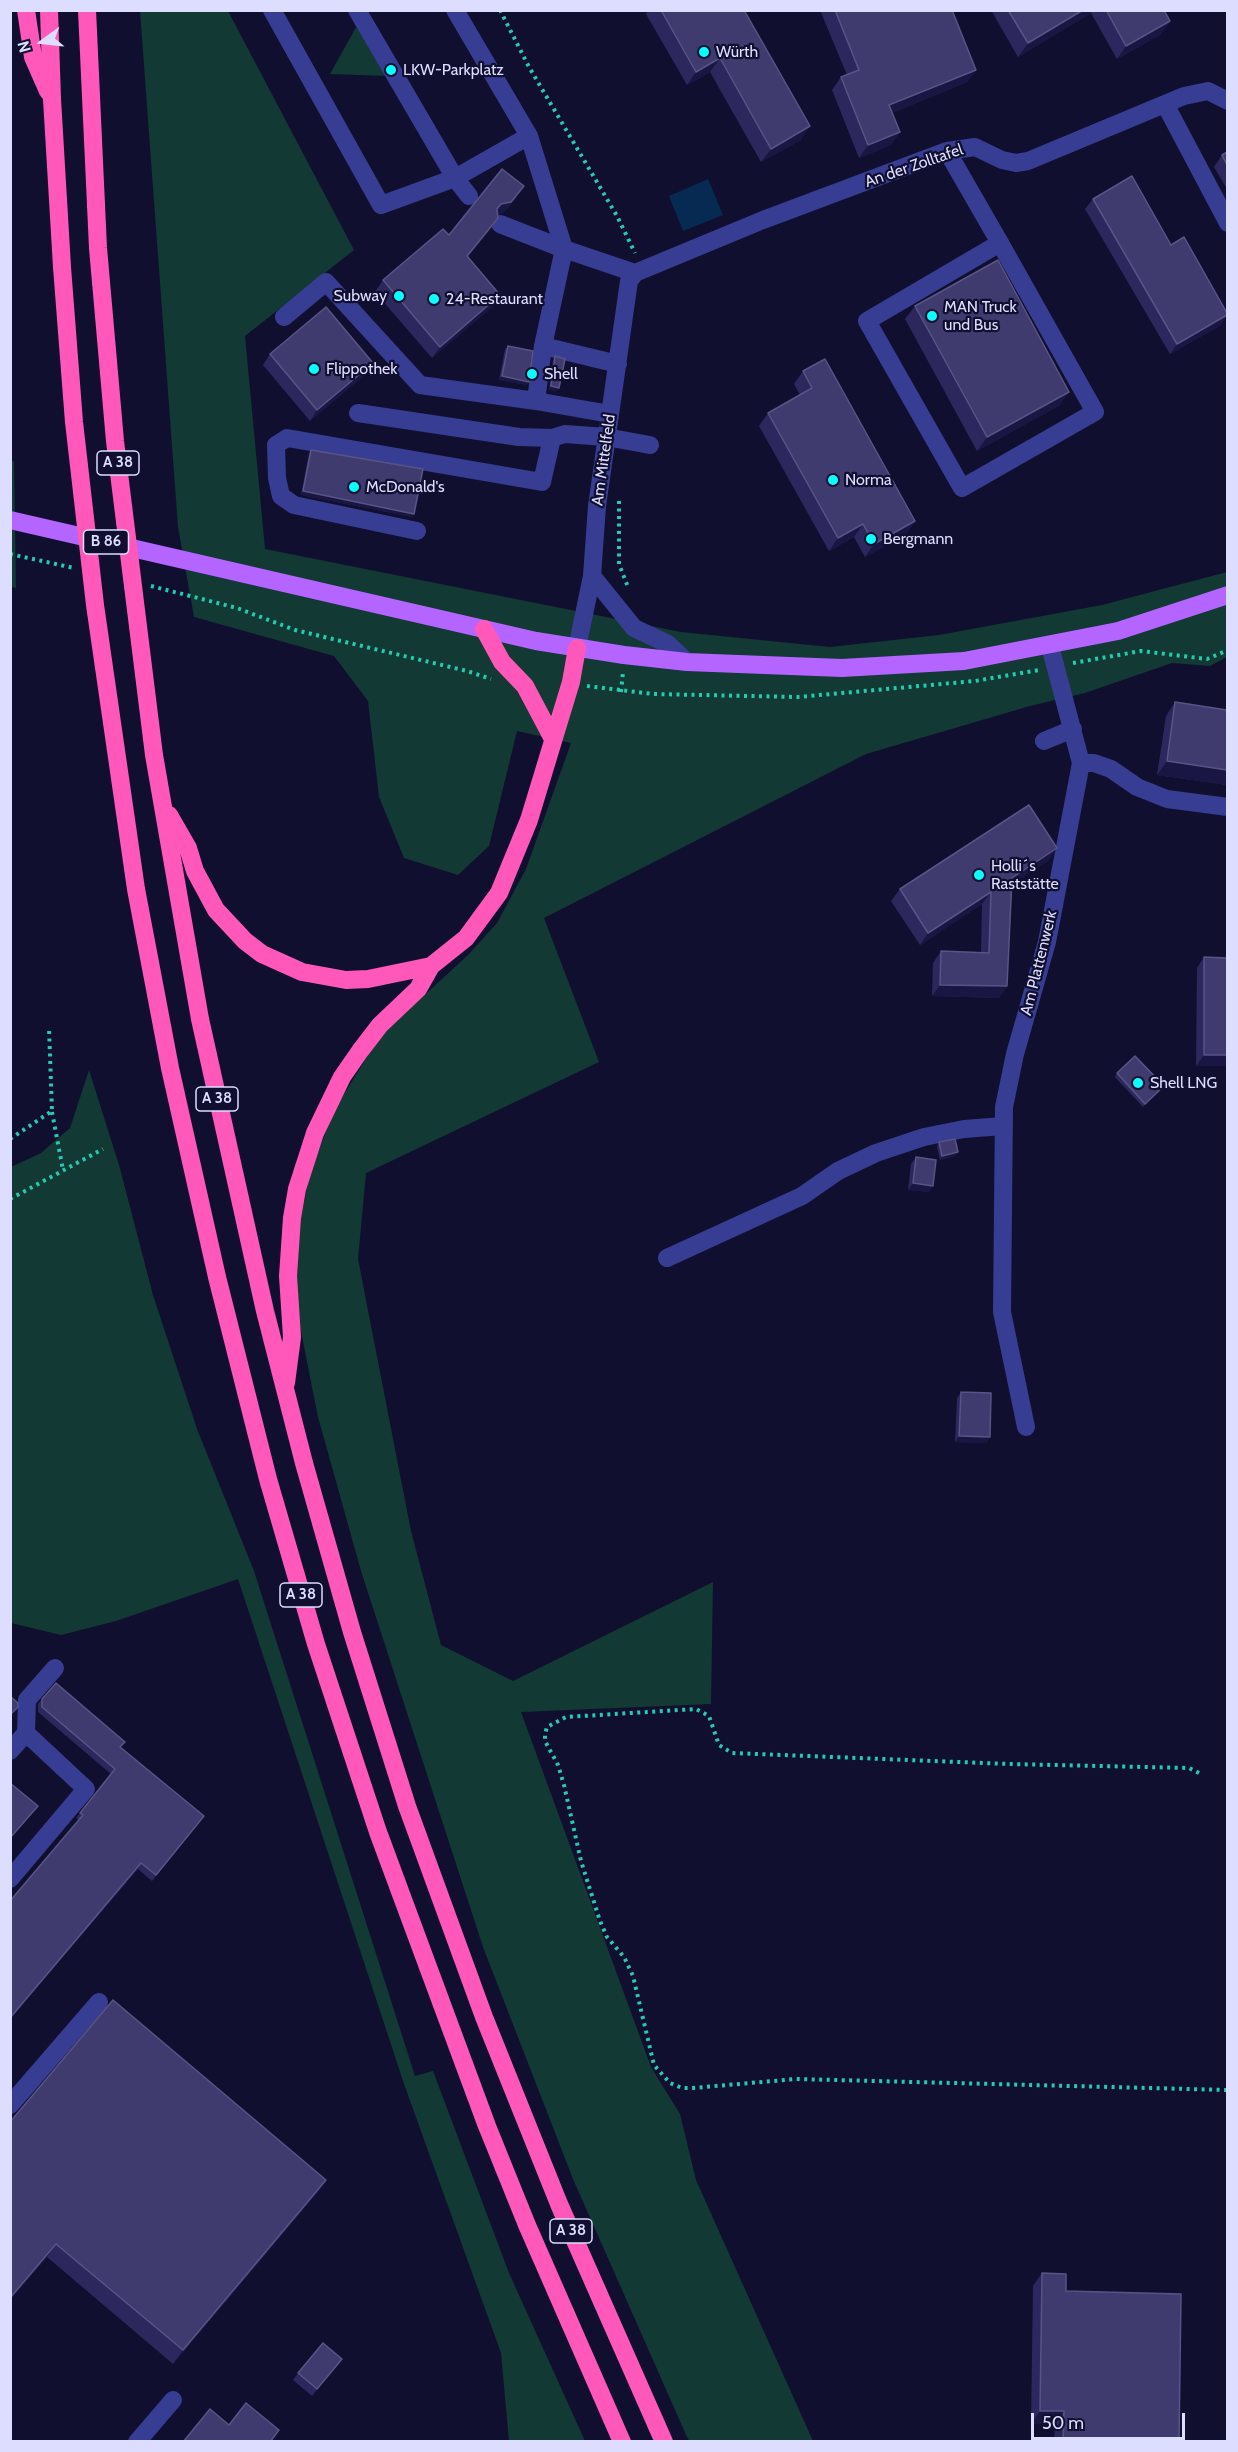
<!DOCTYPE html>
<meta charset="utf-8">
<style>
body{margin:0}
#map{position:relative;width:1238px;height:2452px;overflow:hidden;background:#110f2f;font-family:Cabin,sans-serif}
canvas{display:block}
.frame{position:absolute;inset:0;border:12px solid #ddf;pointer-events:none}
.north{position:absolute;left:12px;top:12px;width:60px;height:60px;-webkit-text-stroke:4px #110f2f;paint-order:stroke;rotate:255deg;font-size:16px;font-weight:700;line-height:24px;text-align:center;color:#ddf}
.north::after{content:'';display:block;margin:auto;width:21px;height:27px;background:#ddf;clip-path:polygon(50% 0,100% 100%,50% 72%,0 100%)}
.scale{position:absolute;left:1031px;top:2413px;width:154px;height:27px;box-sizing:border-box;border:3px solid #ddf;border-top:0;padding-left:8px;font-size:18px;line-height:21px;white-space:nowrap;color:#ddf;-webkit-text-stroke:4px #110f2f;paint-order:stroke}
</style>
<div id="map">
<canvas width="1238" height="2452"></canvas>
<div class="frame"></div>
<div class="north">N</div>
<div class="scale">50 m</div>
</div>
<script>
const ctx = document.querySelector('canvas').getContext('2d');
ctx.lineJoin = 'round';
function paint(path, color) { ctx.fillStyle = color; ctx.fill(path, 'evenodd'); }
const poly = rows => new Path2D(rows.map(r => 'M' + r).join(''));
function stroke(path, color, width, dash) { ctx.strokeStyle = color; ctx.lineWidth = width; ctx.lineCap = dash ? 'butt' : 'round'; ctx.setLineDash(dash || []); ctx.stroke(path); }
function drawText(font, color, halo, rows, align = 'center') {
  ctx.font = font + ' Cabin,sans-serif'; ctx.lineWidth = 4.5; ctx.setLineDash([]); ctx.textBaseline = 'middle'; ctx.strokeStyle = halo; ctx.fillStyle = color; for (const [text, x, y, turn = 0] of rows) {
    ctx.save(); ctx.translate(x, y); ctx.rotate((+turn || 0) * Math.PI / 180); ctx.textAlign = isNaN(turn) ? turn : align; if (halo) ctx.strokeText(text, 0, 0); ctx.fillText(text, 0, 0); ctx.restore();
  }
}
paint(poly([
 [140,11,228,11,354,250,245,336,265,549,681,632,830,647,939,635,1102,605,1227,572,1227,657,1210,666,1172,663,1085,693,1030,706,866,754,544,918,599,1062,366,1173,358,1259,411,1531,441,1645,513,1681,713,1582,711,1704,521,1712,651,2067,680,2114,696,2180,813,2441,690,2442,687,2437,573,2179,483,1947,361,1571,318,1417,300,1326,296,1295,299,1225,311,1169,336,1107,372,1049,390,1027,469,954,497,923,526,869,571,743,517,731,489,846,458,875,404,858,379,797,368,701,334,656,194,617,178,527],
 [359,22,388,76,330,74],
 [11,461,14,461,16,588,11,587],
 [89,1070,119,1165,153,1295,197,1429,254,1571,415,2076,433,2071,509,2273,585,2441,509,2441,501,2353,404,2084,238,1579,116,1621,61,1635,11,1623,11,1167,41,1153,70,1128]
]), '#123934');
paint(poly([
 [708,179,723,215,683,231,669,196]
]), '#062a51');
stroke(poly([
 [500,10,529,67,617,216,635,253],
 [619,501,619,564,628,587],
 [10,554,74,568],
 [151,586,237,608,295,630,467,671,491,679],
 [1073,663,1141,651,1207,659,1228,650],
 [587,686,653,694,798,697,975,681,1039,670],
 [621,692,623,672],
 [52,1112,63,1170],
 [10,1139,52,1111,49,1028],
 [10,1199,103,1149],
 [1199,1773,1189,1768,1009,1764,732,1753,719,1745,709,1716,696,1709,566,1717,547,1727,545,1734,545,1741,558,1765,564,1785,581,1861,600,1921,607,1937,624,1957,633,1976,654,2065,670,2083,682,2088,693,2088,796,2079,1228,2090]
]), '#25cbaf', 4, [3, 4.5]);
stroke(poly([
 [272,10,381,205,455,178,469,196],
 [357,10,455,178,529,136],
 [455,10,529,136,564,249,635,273],
 [1165,104,1228,223],
 [947,151,1000,243,1095,412,962,488,867,321,1000,243],
 [500,224,564,249,543,346,536,401,610,414],
 [284,317,326,282,420,385,536,401],
 [543,346,618,364],
 [358,413,519,437,552,438],
 [417,531,294,505,281,496,277,478,276,445,287,438,542,482,552,438,565,434,606,437,650,445],
 [592,576,634,628,668,644,687,662],
 [577,648,592,576,597,506,627,295,629,281,635,273,763,220,947,151,975,147,1002,160,1016,163,1028,161,1184,96,1208,91,1228,101],
 [1044,741,1073,729],
 [1081,763,1094,763,1111,769,1137,787,1167,799,1228,807],
 [667,1258,802,1196,838,1171,876,1153,924,1137,964,1129,1003,1126],
 [1026,1427,1002,1312,1004,1107,1015,1054,1047,942,1081,763,1050,646],
 [26,1733,27,1700,55,1668],
 [10,1751,26,1733],
 [10,1879,86,1789,26,1733],
 [10,2105,99,2002],
 [137,2442,173,2400]
]), '#363d92', 18);
stroke(poly([
 [10,520,536,641,624,655,687,662,842,668,964,661,1118,631,1228,595]
]), '#b464ff', 18);
stroke(poly([
 [26,10,33,57,48,91],
 [49,10,52,99,62,267,74,422,95,605,136,889,170,1068,217,1277,268,1479,316,1644,378,1832,487,2126,527,2225,622,2442],
 [87,10,98,248,115,441,154,755,200,1019,265,1311,304,1463,352,1632,407,1806,484,2017,559,2204,664,2442],
 [484,629,502,662,525,686,553,739],
 [169,815,188,848,195,871,216,910,245,941,262,954,302,972,346,980,368,979,431,966],
 [286,1383,292,1337,288,1276,292,1218,297,1189,315,1133,342,1077,360,1051,380,1025,418,989,431,966,466,938,499,893,529,820,571,682,577,648]
]), '#ff58ba', 18);
paint(poly([
 [649,10,744,10,801,140,761,162,710,72,687,85,646,14],
 [820,10,952,10,976,70,967,82,892,113,900,132,891,145,859,158,832,90,841,77,847,75],
 [991,10,1164,10,1170,21,1160,35,1117,59,1091,13,1018,57],
 [1227,152,1227,189,1214,167,1222,155],
 [516,198,503,213,498,214,498,218,490,229,468,257,500,295,492,307,432,358,375,292,383,280],
 [1093,199,1171,245,1221,325,1170,354,1085,209],
 [915,306,1060,405,977,451,905,319],
 [508,346,527,385,499,380,505,349],
 [270,354,366,374,310,421,263,365],
 [555,356,557,391,549,390,553,360],
 [803,371,915,521,906,534,865,557,854,537,829,551,759,426,768,413,800,395,794,384],
 [311,450,412,517,301,495,309,453],
 [1175,702,1227,710,1227,785,1157,775,1166,716],
 [1049,860,1012,884,1007,986,999,998,932,996,933,963,941,951,981,952,982,904,920,945,891,901,900,889],
 [1204,957,1227,958,1227,1066,1196,1066,1197,968],
 [1117,1073,1164,1086,1143,1107,1115,1077],
 [939,1142,958,1152,955,1156,940,1160,937,1146],
 [916,1157,929,1192,908,1190,911,1164],
 [961,1392,990,1437,986,1443,955,1442,957,1398],
 [42,1699,120,1748,204,1816,152,1881,138,1869,10,2019,10,1901,79,1820,76,1818,111,1774,38,1712,38,1704],
 [10,2122,326,2180,317,2193,173,2364,47,2257,10,2300],
 [1042,2273,1066,2291,1179,2442,1054,2442,1055,2424,1031,2424,1033,2286],
 [342,2359,312,2396,293,2380,298,2373]
]), '#2c285e');
paint(poly([
 [1083,10,1093,10,1091,13,1018,57,1028,43],
 [1170,21,1160,35,1117,59,1126,46],
 [720,58,710,72,687,85,696,72],
 [976,70,967,82,880,118,889,105],
 [810,126,801,140,761,162,771,149],
 [900,132,891,145,859,158,868,145],
 [524,186,503,213,493,216,501,204],
 [498,218,490,229,459,268,467,256],
 [500,295,492,307,432,358,440,347],
 [1227,315,1221,325,1170,354,1177,344],
 [373,363,366,374,310,421,317,410],
 [502,376,529,382,527,385,499,380],
 [551,386,559,388,557,391,549,390],
 [1069,392,1060,405,977,451,987,437],
 [303,491,414,514,412,517,301,495],
 [915,521,906,534,865,557,874,544],
 [863,524,854,537,829,551,838,538],
 [1167,761,1227,770,1227,785,1157,775],
 [1057,848,1049,860,1003,890,1012,878],
 [991,892,982,904,920,945,928,933],
 [940,985,1007,986,999,998,932,996],
 [1204,1055,1227,1055,1227,1066,1196,1066],
 [958,1152,955,1156,940,1160,942,1156],
 [913,1183,933,1186,929,1192,908,1190],
 [959,1436,990,1437,986,1443,955,1442],
 [141,1863,138,1869,10,2019,10,2018],
 [326,2180,317,2193,173,2364,183,2350],
 [56,2244,47,2257,10,2300,10,2298],
 [342,2359,337,2366,312,2396,317,2389],
 [1040,2411,1064,2411,1055,2424,1031,2424]
]), '#191644');
const building = poly([
 [661,10,744,10,810,126,771,149,720,58,696,72,661,10],
 [835,10,952,10,976,70,889,105,900,132,868,145,841,77,859,70,835,10],
 [1008,10,1083,10,1028,43,1008,10],
 [1106,10,1164,10,1170,21,1126,46,1106,10],
 [1227,152,1227,165,1222,155,1227,152],
 [502,169,524,186,511,202,501,204,497,209,498,218,467,256,500,295,440,347,383,280,443,229,449,235,502,169],
 [1132,176,1171,245,1184,237,1227,313,1227,315,1177,344,1093,199,1132,176],
 [998,260,1069,392,987,437,915,306,998,260],
 [326,307,373,363,317,410,270,354,326,307],
 [508,346,533,351,529,382,502,376,508,346],
 [555,356,565,359,559,388,551,386,555,356],
 [825,359,915,521,874,544,863,524,838,538,768,413,812,388,803,371,825,359],
 [311,450,423,469,414,514,303,491,311,450],
 [1175,702,1227,710,1227,770,1167,761,1175,702],
 [1029,805,1057,848,1012,878,1007,986,940,985,941,951,989,953,991,892,928,933,900,889,1029,805],
 [1204,957,1227,958,1227,1055,1204,1055,1204,957],
 [1135,1056,1164,1086,1145,1104,1117,1073,1135,1056],
 [955,1139,958,1152,942,1156,939,1142,955,1139],
 [916,1157,936,1160,933,1186,913,1183,916,1157],
 [961,1392,991,1393,990,1437,959,1436,961,1392],
 [56,1683,125,1742,120,1747,204,1816,156,1875,141,1863,10,2018,10,1901,83,1815,80,1813,115,1769,42,1707,42,1699,56,1683],
 [10,1696,18,1703,18,1707,10,1715,10,1696],
 [10,1783,38,1806,10,1838,10,1783],
 [113,2000,326,2180,183,2350,56,2244,10,2298,10,2122,113,2000],
 [1042,2273,1066,2274,1066,2291,1181,2294,1179,2442,1063,2442,1064,2411,1040,2411,1042,2273],
 [323,2343,342,2359,317,2389,298,2373,323,2343],
 [246,2403,279,2430,270,2442,183,2442,210,2409,229,2425,246,2403]
]);
paint(building, '#3f3b6f');
stroke(building, '#585486', 1.5);
for (const [x, y, r, color] of [
 [704,52,6,"#09fffd"],
 [391,70,6,"#09fffd"],
 [399,296,6,"#09fffd"],
 [434,299,6,"#09fffd"],
 [932,316,6,"#09fffd"],
 [314,369,6,"#09fffd"],
 [532,374,6,"#09fffd"],
 [833,480,6,"#09fffd"],
 [354,487,6,"#09fffd"],
 [871,539,6,"#09fffd"],
 [979,875,6,"#09fffd"],
 [1138,1083,6,"#09fffd"]
]) { const dot = new Path2D(); dot.arc(x, y, r, 0, 2 * Math.PI); ctx.fillStyle = color; ctx.fill(dot); stroke(dot, '#110f2f', 2); }
for (const [x, y, w] of [
 [118,463,42],
 [106,542,45],
 [217,1099,42],
 [301,1595,42],
 [571,2231,42]
]) { const box = new Path2D(); box.roundRect(x - w / 2, y - 12, w, 24, 4.5); ctx.fillStyle = '#110f2f'; ctx.fill(box); stroke(box, '#ddf', 1.5); }
drawText('bold 15px', '#ddf', null, [
 ["A 38",118,463],
 ["B 86",106,542],
 ["A 38",217,1099],
 ["A 38",301,1595],
 ["A 38",571,2231]
]);
drawText('16px', '#ddf', '#110f2f', [
 ["Würth",716,52],
 ["LKW-Parkplatz",403,70],
 ["Subway",387,296,"right"],
 ["24-Restaurant",446,299],
 ["MAN Truck",944,307],
 ["und Bus",944,325],
 ["Flippothek",326,369],
 ["Shell",544,374],
 ["Norma",845,480],
 ["McDonald's",366,487],
 ["Bergmann",883,539],
 ["Holli´s",991,866],
 ["Raststätte",991,884],
 ["Shell LNG",1150,1083]
], 'left');
drawText('16px', '#ddf', '#110f2f', [
 ["An der Zolltafel",914,166,-19],
 ["Am Mittelfeld",604,460,-82],
 ["Am Plattenwerk",1039,963,-76]
]);
</script>
